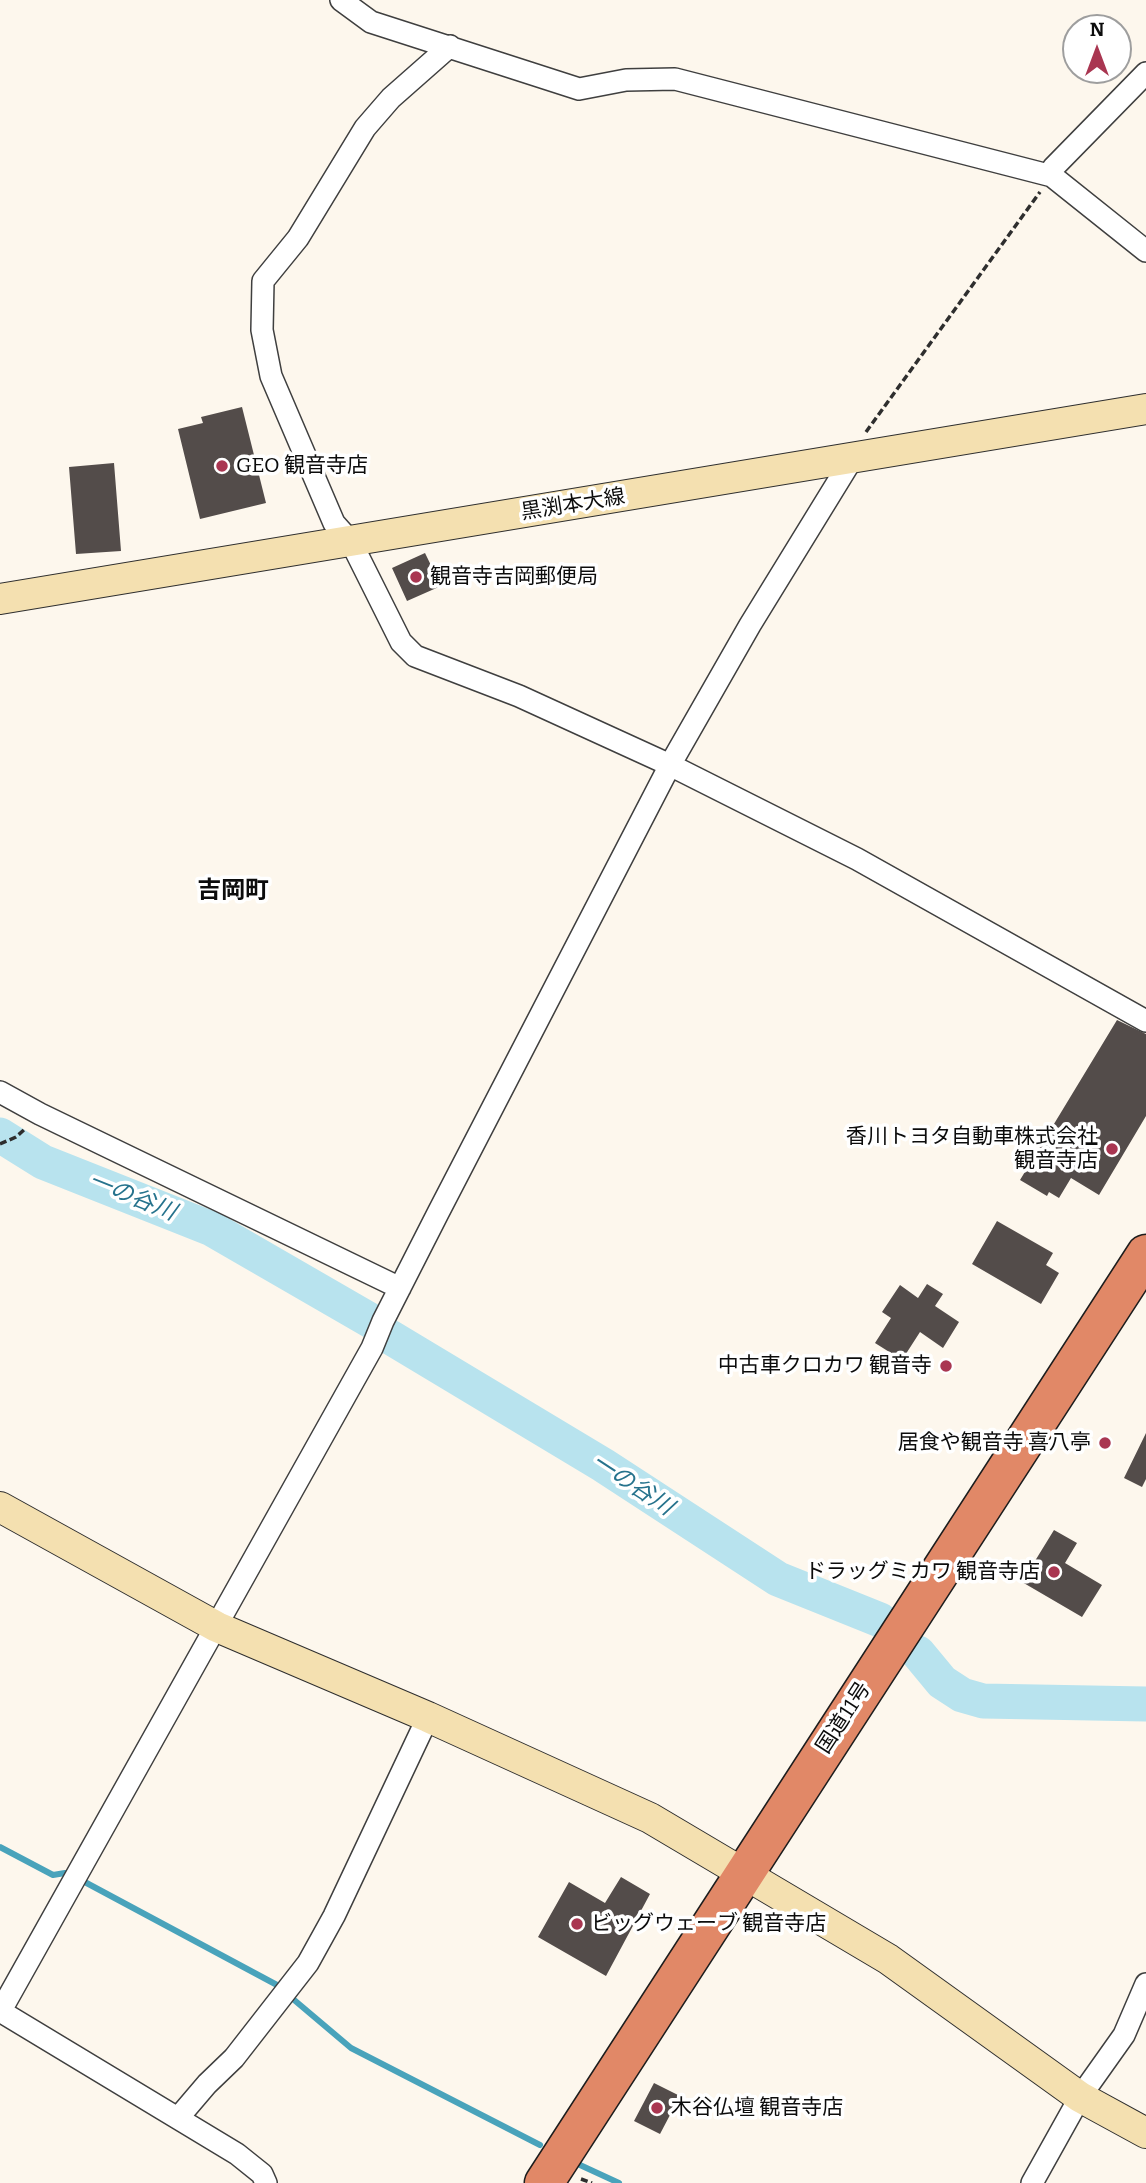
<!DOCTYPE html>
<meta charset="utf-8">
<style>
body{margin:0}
#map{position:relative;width:1146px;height:2183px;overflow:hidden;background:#fdf7ed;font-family:Bitter,serif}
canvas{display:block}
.north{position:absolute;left:1062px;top:14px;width:70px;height:70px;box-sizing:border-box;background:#fff;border:2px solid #9e9e9e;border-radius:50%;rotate:0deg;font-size:19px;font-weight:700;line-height:28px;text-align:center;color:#0c0c0c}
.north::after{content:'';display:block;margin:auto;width:24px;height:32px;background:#a93651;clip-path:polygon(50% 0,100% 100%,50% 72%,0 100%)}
</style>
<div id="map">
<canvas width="1146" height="2183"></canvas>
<div class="north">N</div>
</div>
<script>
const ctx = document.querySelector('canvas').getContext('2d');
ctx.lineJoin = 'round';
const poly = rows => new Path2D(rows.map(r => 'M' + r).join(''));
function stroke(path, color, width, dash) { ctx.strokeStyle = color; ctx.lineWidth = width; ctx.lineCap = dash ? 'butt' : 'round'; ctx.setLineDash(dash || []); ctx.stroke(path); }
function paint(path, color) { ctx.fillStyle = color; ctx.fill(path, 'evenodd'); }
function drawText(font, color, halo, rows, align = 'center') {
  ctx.font = font + ' Bitter,"Noto Sans JP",serif'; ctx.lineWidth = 7; ctx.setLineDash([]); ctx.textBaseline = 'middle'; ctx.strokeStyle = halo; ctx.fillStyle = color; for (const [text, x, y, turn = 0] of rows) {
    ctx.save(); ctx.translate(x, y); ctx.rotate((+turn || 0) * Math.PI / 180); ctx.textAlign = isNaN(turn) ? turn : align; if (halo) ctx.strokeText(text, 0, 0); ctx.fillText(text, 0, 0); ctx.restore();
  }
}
stroke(poly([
 [0,1847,53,1875,65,1873],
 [81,1880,277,1985],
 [293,1999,351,2048,540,2145],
 [580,2165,619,2183]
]), '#49a3bb', 6);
stroke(poly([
 [0,1135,43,1162,212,1229,373,1322],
 [390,1337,603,1465,778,1579,880,1620],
 [918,1653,942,1682,962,1695,983,1701,1146,1704]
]), '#b8e3ee', 35);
paint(poly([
 [242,407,266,503,200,519,178,429,203,423,201,417],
 [114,463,121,551,76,554,69,467],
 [425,553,441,586,407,601,392,568],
 [1117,1020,1146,1034,1146,1116,1099,1195,1071,1178,1059,1198,1049,1192,1047,1196,1020,1180],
 [997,1221,1053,1253,1046,1265,1059,1273,1041,1304,972,1264],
 [927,1284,943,1294,935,1306,959,1322,943,1348,920,1332,902,1360,875,1343,891,1318,882,1312,900,1285,918,1298],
 [1146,1433,1146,1479,1142,1487,1124,1478],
 [1054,1530,1077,1543,1065,1563,1102,1585,1082,1617,1022,1582],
 [621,1877,650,1894,606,1976,538,1937,569,1882,605,1903],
 [654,2083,680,2096,660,2134,634,2121]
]), '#534c4a');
const street = poly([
 [341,0,371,22,579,89,626,80,675,79,1052,176,1146,251],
 [450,46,391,98,365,128,298,238,263,281,262,330,271,376,334,523,351,542,401,642,415,656,519,696,670,765,857,859,1146,1021],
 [1052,176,1053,168,1146,73],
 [0,1092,40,1114,400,1288],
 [0,2011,237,2154,262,2174,266,2183],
 [0,2012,372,1348,383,1321,438,1213,670,765,750,625,852,459],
 [178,2118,207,2084,234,2058,308,1963,334,1916,428,1717],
 [1032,2183,1080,2097,1124,2035,1146,1984]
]);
const secondary = poly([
 [0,599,1146,409],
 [0,1507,217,1627,428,1717,650,1818,888,1959,1080,2097,1146,2133]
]);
const highway = poly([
 [544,2183,1146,1254]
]);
stroke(street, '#3f3f3f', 24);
stroke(secondary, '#2e2e2e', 32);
stroke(highway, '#1d1d1d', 41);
stroke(poly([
 [866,432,1040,192],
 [0,1144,16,1137,26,1128],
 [581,2179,592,2183]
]), '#2e2e2e', 3.5, [7, 3.5]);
stroke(street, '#fff', 21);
stroke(secondary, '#f4e0b0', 30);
stroke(highway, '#e18867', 38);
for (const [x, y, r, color] of [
 [222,466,7,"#a93651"],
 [416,577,7,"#a93651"],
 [1112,1149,7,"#a93651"],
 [946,1366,7,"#a93651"],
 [1105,1443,7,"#a93651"],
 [1054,1572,7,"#a93651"],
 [577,1924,7,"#a93651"],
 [657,2108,7,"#a93651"]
]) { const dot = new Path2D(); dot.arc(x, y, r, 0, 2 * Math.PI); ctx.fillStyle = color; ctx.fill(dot); stroke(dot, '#fff', 2.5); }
drawText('21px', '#0c0c0c', '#fff', [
 ["GEO 観音寺店",236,466],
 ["観音寺吉岡郵便局",430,577],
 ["香川トヨタ自動車株式会社",1098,1137,"right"],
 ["観音寺店",1098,1161,"right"],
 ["中古車クロカワ 観音寺",932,1366,"right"],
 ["居食や観音寺 喜八亭",1091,1443,"right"],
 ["ドラッグミカワ 観音寺店",1040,1572,"right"],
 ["ビッグウェーブ 観音寺店",591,1924],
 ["木谷仏壇 観音寺店",671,2108]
], 'left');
drawText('21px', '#0c0c0c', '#fff', [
 ["黒渕本大線",573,505,-9],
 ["国道11号",844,1718,-57]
]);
drawText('italic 23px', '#26738d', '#fff', [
 ["一の谷川",132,1197,22],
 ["一の谷川",632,1485,33]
]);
drawText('bold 24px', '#0c0c0c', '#fff', [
 ["吉岡町",233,891]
]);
</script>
